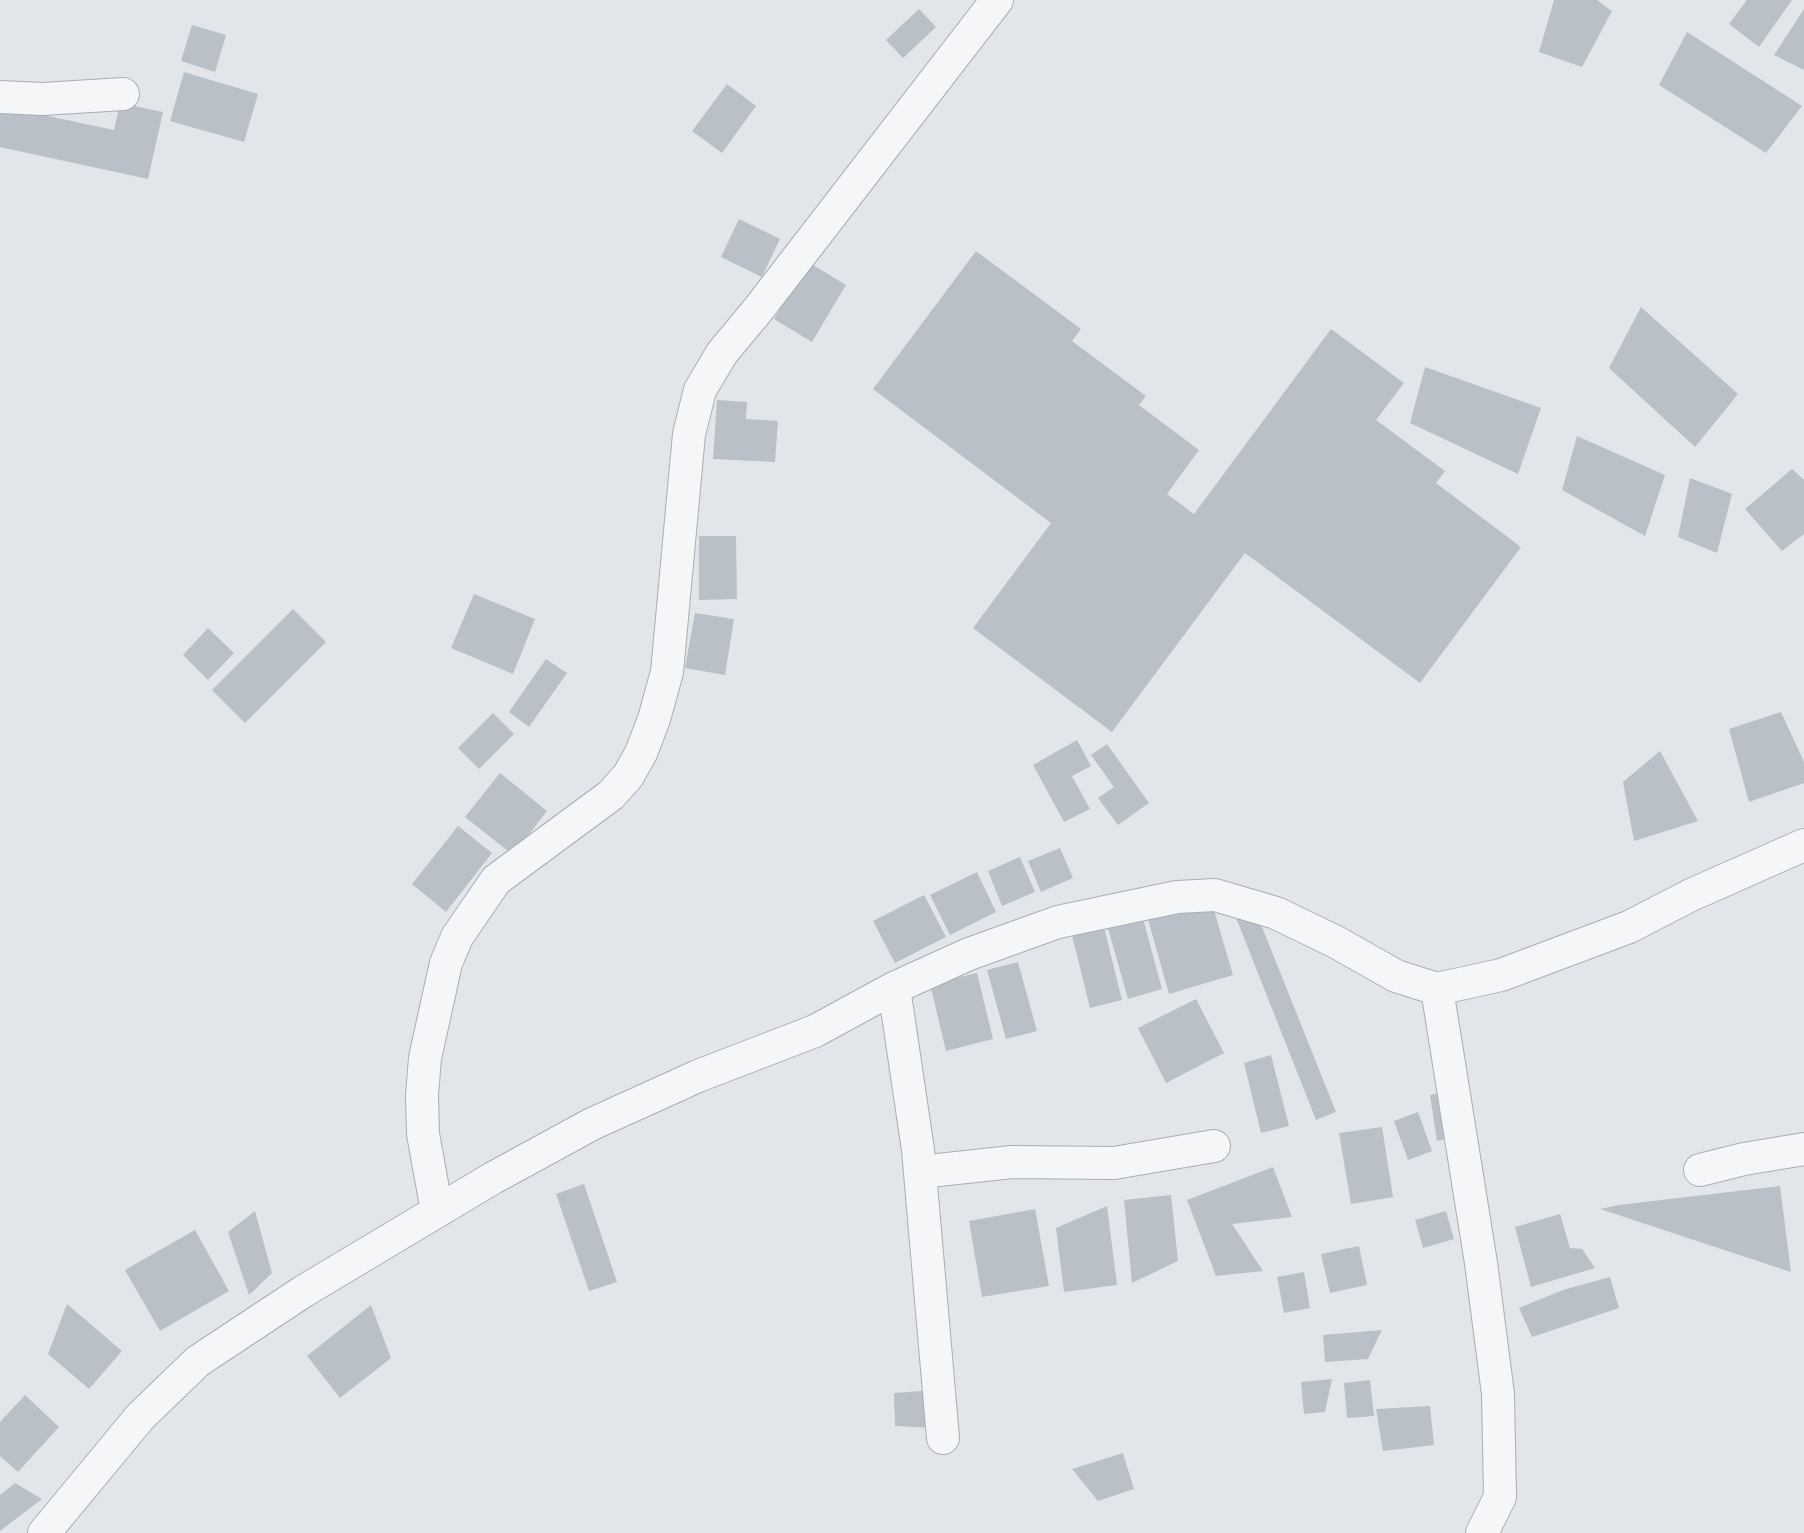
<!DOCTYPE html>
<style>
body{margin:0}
canvas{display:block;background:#e2e6ea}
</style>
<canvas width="1804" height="1533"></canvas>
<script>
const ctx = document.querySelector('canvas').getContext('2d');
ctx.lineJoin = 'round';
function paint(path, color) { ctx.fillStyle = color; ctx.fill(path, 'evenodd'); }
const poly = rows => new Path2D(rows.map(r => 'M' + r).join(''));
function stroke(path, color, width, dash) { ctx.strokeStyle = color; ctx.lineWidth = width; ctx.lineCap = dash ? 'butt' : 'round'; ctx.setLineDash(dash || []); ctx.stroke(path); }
paint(poly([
 [1554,0,1597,0,1612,11,1582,67,1539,52],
 [1747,0,1792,0,1759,47,1729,24],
 [919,9,936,27,903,58,886,40],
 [1804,9,1804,70,1774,55],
 [192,25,226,35,215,72,181,61],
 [1687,32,1802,106,1766,153,1659,85],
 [184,72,258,94,244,142,170,121],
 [727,84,756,106,722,153,692,131],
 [120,103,163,112,148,179,0,147,0,106,114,130],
 [739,219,780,239,762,277,721,257],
 [976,251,1081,329,1072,341,1146,396,1139,405,1199,450,1167,494,1194,514,1331,329,1404,383,1376,420,1445,471,1436,483,1521,547,1420,683,1245,553,1112,732,973,628,1051,523,873,389],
 [808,262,846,285,812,342,774,319],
 [1641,307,1738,394,1695,447,1609,368],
 [1425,367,1541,408,1518,474,1410,423],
 [717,400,747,402,746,419,778,421,775,462,713,459],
 [1577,436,1665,475,1645,536,1562,490],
 [1792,469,1804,480,1804,534,1782,551,1745,509],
 [1690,478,1732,494,1717,553,1678,537],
 [699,536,736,536,737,599,699,600],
 [474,594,535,619,513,674,451,648],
 [293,609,326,642,245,723,212,690],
 [695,613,734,619,725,675,685,668],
 [208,628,234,653,208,680,183,655],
 [546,659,567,673,529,727,509,712],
 [1781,712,1804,762,1804,783,1749,802,1729,729],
 [493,713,514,734,479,769,458,748],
 [1077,740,1091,766,1072,776,1090,809,1064,822,1033,765],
 [1107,744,1149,803,1118,825,1098,798,1114,787,1091,755],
 [1660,751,1698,821,1634,841,1623,782],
 [500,773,547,811,513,855,465,817],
 [458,826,492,853,446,912,412,884],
 [1060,848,1073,878,1041,892,1028,861],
 [1020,857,1035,892,1002,906,988,871],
 [977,872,996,912,950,935,930,895],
 [924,895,946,937,895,963,873,921],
 [1211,900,1233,975,1169,994,1148,919],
 [1141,911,1162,989,1128,999,1106,921],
 [1235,915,1258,917,1336,1112,1316,1120],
 [1103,923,1122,1000,1090,1008,1071,931],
 [1018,962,1037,1031,1006,1039,987,970],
 [977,973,993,1039,946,1051,930,984],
 [1196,999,1224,1053,1166,1083,1138,1028],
 [1271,1055,1289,1126,1261,1133,1244,1063],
 [1444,1092,1451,1138,1437,1141,1430,1095],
 [1418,1112,1432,1151,1408,1160,1394,1121],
 [1382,1127,1393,1197,1351,1204,1339,1133],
 [1273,1167,1292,1217,1232,1224,1263,1271,1216,1276,1187,1200],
 [584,1184,617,1282,589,1291,556,1194],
 [1780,1186,1791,1272,1600,1209,1619,1205],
 [1171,1195,1178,1261,1132,1283,1124,1200],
 [1107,1206,1117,1285,1064,1292,1056,1228],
 [1035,1209,1049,1286,982,1297,969,1221],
 [255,1211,272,1273,249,1295,228,1232],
 [1446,1211,1454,1239,1423,1248,1415,1220],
 [1560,1214,1570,1248,1582,1249,1595,1268,1531,1287,1515,1227],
 [195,1230,229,1291,160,1331,125,1270],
 [1359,1246,1367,1285,1330,1293,1321,1254],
 [1304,1272,1310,1308,1284,1313,1277,1277],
 [1610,1277,1619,1308,1532,1337,1519,1308,1563,1290],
 [67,1304,122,1351,89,1389,48,1354],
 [371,1305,391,1358,340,1398,307,1356],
 [1382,1330,1368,1359,1325,1362,1323,1335],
 [1332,1379,1325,1412,1304,1414,1301,1382],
 [1370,1380,1374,1416,1347,1418,1344,1383],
 [935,1390,935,1428,895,1426,894,1393],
 [25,1395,59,1427,18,1472,0,1456,0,1422],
 [1430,1406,1434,1445,1383,1451,1376,1409],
 [1123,1453,1134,1489,1098,1501,1072,1469],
 [15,1483,42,1499,0,1531,0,1495]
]), '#b9c0c7');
const street = poly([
 [0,97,43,99,123,94],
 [894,988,918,1150,943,1438],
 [1437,989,1481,1263,1498,1394,1500,1497,1482,1533],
 [1700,1170,1744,1159,1804,1149],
 [920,1172,1012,1162,1114,1163,1214,1146],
 [437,1211,423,1134,422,1095,425,1058,446,963,457,937,496,880,611,795,628,776,641,753,654,719,667,672,689,434,700,390,722,353,757,311,997,0],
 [44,1533,140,1417,198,1361,304,1291,493,1178,592,1124,698,1076,815,1031,894,988,969,954,1058,922,1177,897,1215,895,1276,913,1336,942,1396,976,1437,989,1501,975,1629,927,1691,895,1804,845]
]);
stroke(street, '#a7aeb4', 34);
stroke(street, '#f4f6f8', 32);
</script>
